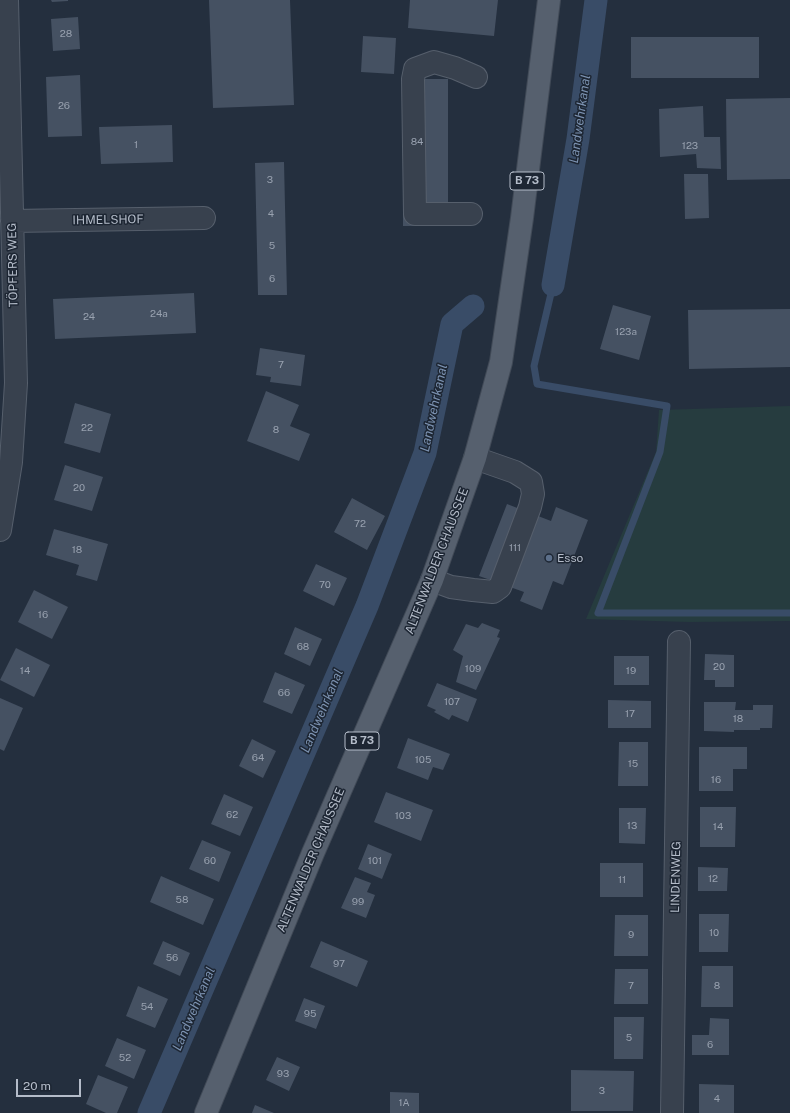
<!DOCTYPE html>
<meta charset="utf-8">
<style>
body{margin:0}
#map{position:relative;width:790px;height:1113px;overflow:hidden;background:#242f3e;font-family:"Public Sans",sans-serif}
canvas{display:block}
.scale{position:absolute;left:16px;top:1079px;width:65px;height:18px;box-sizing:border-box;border:2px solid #b4bcc9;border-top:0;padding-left:5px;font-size:12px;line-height:14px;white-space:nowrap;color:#b4bcc9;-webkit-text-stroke:3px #1d2633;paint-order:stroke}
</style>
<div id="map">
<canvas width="790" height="1113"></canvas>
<div class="scale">20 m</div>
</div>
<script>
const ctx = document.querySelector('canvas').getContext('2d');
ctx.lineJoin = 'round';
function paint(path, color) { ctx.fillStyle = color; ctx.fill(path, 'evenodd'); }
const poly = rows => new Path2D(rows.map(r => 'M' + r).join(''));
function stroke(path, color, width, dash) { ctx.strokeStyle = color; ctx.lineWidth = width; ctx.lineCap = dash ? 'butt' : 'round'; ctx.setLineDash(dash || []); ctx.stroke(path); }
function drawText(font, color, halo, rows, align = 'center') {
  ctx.font = font + ' "Public Sans",sans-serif'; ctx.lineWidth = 3; ctx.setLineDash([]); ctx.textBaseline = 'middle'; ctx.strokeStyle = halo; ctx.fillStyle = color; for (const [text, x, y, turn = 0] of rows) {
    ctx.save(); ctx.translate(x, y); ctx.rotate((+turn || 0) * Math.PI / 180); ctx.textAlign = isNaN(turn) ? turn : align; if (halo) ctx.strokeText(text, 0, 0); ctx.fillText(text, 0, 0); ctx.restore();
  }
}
paint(poly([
 [790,406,790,621,689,622,586,619,656,452,659,410]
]), '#263c3f');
stroke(poly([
 [553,285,534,366,537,384,667,406,660,452,598,613,790,613]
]), '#394c67', 7);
stroke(poly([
 [553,285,578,139,596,0],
 [149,1113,367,606,425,453,452,324,473,306]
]), '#394c67', 23);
paint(poly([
 [51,0,68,0,68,1,52,2],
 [209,0,290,0,294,105,213,108],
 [410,0,498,0,494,36,408,28],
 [78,17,80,49,53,51,51,19],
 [363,36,396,38,394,74,361,72],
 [631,37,759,37,759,78,631,78],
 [80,75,82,136,48,137,46,77],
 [403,79,448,79,448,204,453,204,453,226,403,226],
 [790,98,790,179,727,180,726,99],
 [703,106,704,137,720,137,721,169,697,168,696,154,660,157,659,109],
 [172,125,173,162,101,164,99,127],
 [284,162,287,295,258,295,255,163],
 [684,174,708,174,709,218,685,219],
 [194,293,196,333,55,339,53,299],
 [613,305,651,316,639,360,600,349],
 [790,309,790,367,689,369,688,310],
 [260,348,305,355,301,386,270,382,271,377,256,375],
 [266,391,299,405,290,426,310,434,299,461,247,441],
 [75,403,111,414,100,453,64,443],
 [65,465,103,477,92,511,54,500],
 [352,498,385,516,367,550,334,532],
 [507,504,551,521,556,507,588,520,563,585,553,581,542,610,520,601,524,592,479,576],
 [54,529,108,544,97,581,76,575,79,565,46,555],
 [316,564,347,578,334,606,303,591],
 [34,590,68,607,52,639,18,622],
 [482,623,500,630,497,637,500,638,476,690,456,682,463,656,453,650,466,624,478,628],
 [295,627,322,639,310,666,284,654],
 [16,648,50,665,34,697,0,680],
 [705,654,734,655,734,687,715,687,715,680,704,680],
 [614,656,649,656,649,685,614,685],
 [275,672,305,685,292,714,263,702],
 [437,683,477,699,468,722,452,715,449,720,434,712,436,710,427,706],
 [0,698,23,708,4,751,0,749],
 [608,700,651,701,651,728,608,728],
 [704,702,736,702,735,710,753,710,753,705,773,705,772,728,760,728,760,730,734,730,734,732,704,731],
 [408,738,450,754,443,770,433,767,428,780,397,768],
 [252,739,276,751,263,778,239,766],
 [619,742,648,742,648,786,618,786],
 [699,747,747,747,747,769,733,769,733,791,699,791],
 [386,792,433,810,421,841,374,822],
 [224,794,253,807,240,836,211,824],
 [700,807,736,807,735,847,700,847],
 [619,808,646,808,645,844,619,843],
 [202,840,231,852,219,882,189,869],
 [368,844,392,854,382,879,358,869],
 [600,863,643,863,643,897,600,897],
 [698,867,728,868,727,891,698,891],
 [161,876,214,899,203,925,150,902],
 [355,877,371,883,367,892,375,895,366,918,341,908],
 [699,914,729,914,728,952,699,952],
 [615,915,648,915,648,956,614,956],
 [163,941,190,953,180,976,153,964],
 [321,941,368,961,357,987,310,967],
 [702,966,733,966,733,1007,701,1007],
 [615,969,648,969,648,1004,614,1004],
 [138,986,168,999,155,1028,126,1016],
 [304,998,325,1006,316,1029,295,1021],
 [614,1017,644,1017,643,1059,614,1059],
 [710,1018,729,1019,729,1055,692,1055,692,1035,709,1035],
 [117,1038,146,1050,134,1079,105,1066],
 [277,1057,300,1067,289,1091,266,1080],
 [571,1070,634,1071,633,1111,571,1111],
 [98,1075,128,1087,117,1113,106,1113,86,1104],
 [699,1084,734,1085,734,1113,699,1113],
 [390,1092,419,1093,419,1113,390,1113],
 [255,1105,274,1113,252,1113]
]), '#455162');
const minor = poly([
 [471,214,415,214,413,79,415,69,434,62,455,68,476,77],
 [12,221,204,218],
 [0,530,11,462,16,383,7,0],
 [432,580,451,587,473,590,493,592,500,587,530,507,533,494,531,482,515,472,475,458],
 [672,1113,679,642]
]);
const major = poly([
 [206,1113,313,853,432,580,475,458,501,362,522,218,549,0]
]);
stroke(minor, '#565f6c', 24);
stroke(major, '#414a57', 24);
stroke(minor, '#38414e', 22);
stroke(major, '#56606e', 22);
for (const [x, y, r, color] of [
 [549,558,4,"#5c6f8a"]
]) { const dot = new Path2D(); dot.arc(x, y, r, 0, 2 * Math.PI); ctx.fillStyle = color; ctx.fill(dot); stroke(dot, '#1d2633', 1.5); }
drawText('10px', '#98a1af', null, [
 ["28",66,34],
 ["26",64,106],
 ["84",417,142],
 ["1",136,145],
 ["123",690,146],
 ["3",270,180],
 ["4",271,214],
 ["5",272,246],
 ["6",272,279],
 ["24a",159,314],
 ["24",89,317],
 ["123a",626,332],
 ["7",281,365],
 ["22",87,428],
 ["8",276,430],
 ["20",79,488],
 ["72",360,524],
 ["111",515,548],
 ["18",77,550],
 ["70",325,585],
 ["16",43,615],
 ["68",303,647],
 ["20",719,667],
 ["109",473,669],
 ["14",25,671],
 ["19",631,671],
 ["66",284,693],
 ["107",452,702],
 ["17",630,714],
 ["18",738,719],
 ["64",258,758],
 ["105",423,760],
 ["15",633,764],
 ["16",716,780],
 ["62",232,815],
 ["103",403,816],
 ["13",632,826],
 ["14",718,827],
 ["60",210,861],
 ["101",375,861],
 ["12",713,879],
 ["11",622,880],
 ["58",182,900],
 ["99",358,902],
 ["10",714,933],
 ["9",631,935],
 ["56",172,958],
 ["97",339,964],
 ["7",631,986],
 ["8",717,986],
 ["54",147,1007],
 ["95",310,1014],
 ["5",629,1038],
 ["6",710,1045],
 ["52",125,1058],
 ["93",283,1074],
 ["3",602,1091],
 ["4",717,1099],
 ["1A",404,1103]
]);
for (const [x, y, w] of [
 [527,181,34],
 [362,741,34]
]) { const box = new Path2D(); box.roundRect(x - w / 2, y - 9, w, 18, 3); ctx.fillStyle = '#1d2633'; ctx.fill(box); stroke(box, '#b4bcc9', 1); }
drawText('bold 11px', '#b4bcc9', null, [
 ["B 73",527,181],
 ["B 73",362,741]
]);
drawText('12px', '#b4bcc9', '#1d2633', [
 ["IHMELSHOF",108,220,-1],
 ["TÖPFERS WEG",13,265,-91],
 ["ALTENWALDER CHAUSSEE",437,561,-69],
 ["ALTENWALDER CHAUSSEE",311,860,-67],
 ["LINDENWEG",676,877,-89]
]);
drawText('12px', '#b4bcc9', '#1d2633', [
 ["Esso",557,558]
], 'left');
drawText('italic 13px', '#7c92b1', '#1d2633', [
 ["Landwehrkanal",580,119,-82],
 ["Landwehrkanal",434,408,-78],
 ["Landwehrkanal",322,711,-67],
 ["Landwehrkanal",194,1009,-67]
]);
</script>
